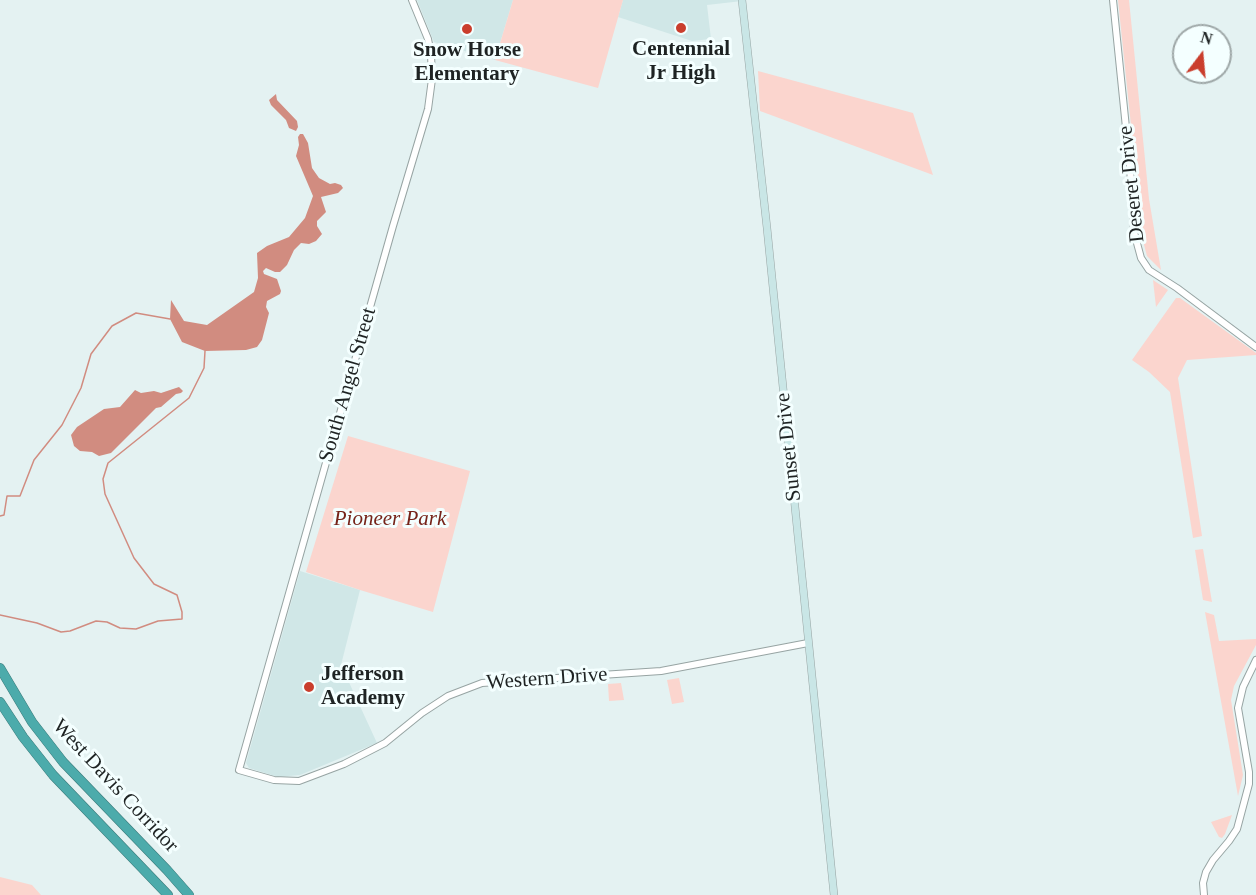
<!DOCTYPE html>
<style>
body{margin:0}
#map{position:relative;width:1256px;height:895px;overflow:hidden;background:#e4f2f2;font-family:Georgia,serif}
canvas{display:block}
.north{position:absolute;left:1172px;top:24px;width:60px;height:60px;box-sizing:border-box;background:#f4ffff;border:2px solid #9ea7a7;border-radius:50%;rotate:16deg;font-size:16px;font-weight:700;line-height:24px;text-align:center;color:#1e2323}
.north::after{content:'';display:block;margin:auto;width:21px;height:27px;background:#ca3e2d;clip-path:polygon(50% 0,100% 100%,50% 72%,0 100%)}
</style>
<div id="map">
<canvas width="1256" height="895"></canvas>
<div class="north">N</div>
</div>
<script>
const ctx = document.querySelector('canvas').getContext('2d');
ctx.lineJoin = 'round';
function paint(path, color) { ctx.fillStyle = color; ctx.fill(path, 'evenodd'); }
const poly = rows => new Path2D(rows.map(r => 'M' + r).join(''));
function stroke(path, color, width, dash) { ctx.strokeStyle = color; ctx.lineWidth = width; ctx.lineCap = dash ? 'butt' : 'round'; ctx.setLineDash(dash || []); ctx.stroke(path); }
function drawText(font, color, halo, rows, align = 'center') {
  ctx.font = font + ' Georgia,serif'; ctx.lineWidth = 6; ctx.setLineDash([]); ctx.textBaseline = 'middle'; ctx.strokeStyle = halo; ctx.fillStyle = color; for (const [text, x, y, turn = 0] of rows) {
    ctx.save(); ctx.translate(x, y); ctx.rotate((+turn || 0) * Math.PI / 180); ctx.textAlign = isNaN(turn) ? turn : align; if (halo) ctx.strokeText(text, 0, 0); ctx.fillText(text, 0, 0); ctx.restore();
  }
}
paint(poly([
 [417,0,513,0,495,60,434,42],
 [623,0,742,0,742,1,707,5,711,39,692,41,618,17],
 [300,571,360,590,341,665,377,743,300,775,278,777,249,768,246,763]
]), '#d0e7e7');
paint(poly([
 [513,0,623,0,598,88,495,60],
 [1118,0,1129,0,1149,199,1161,270,1147,256,1143,241],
 [758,71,913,113,933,175,760,111],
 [1153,280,1168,290,1156,307],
 [1176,298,1180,298,1256,353,1256,355,1187,360,1178,378,1202,536,1193,538,1170,392,1149,372,1132,360],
 [348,436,470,471,433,612,360,590,306,572],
 [1203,549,1212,602,1203,600,1195,550],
 [1205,612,1214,615,1219,641,1256,639,1256,645,1234,686,1231,700,1243,775,1238,796],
 [679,678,684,702,672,704,667,680],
 [621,683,624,700,609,701,608,684],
 [1232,815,1225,834,1222,838,1219,837,1211,822],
 [0,877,32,885,41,895,0,895]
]), '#fbd5ce');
paint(poly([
 [276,94,277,100,297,121,298,127,296,131,289,128,286,120,271,105,269,100],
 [300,134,303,134,308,143,312,168,319,178,330,184,335,183,341,185,343,188,338,193,321,197,326,212,317,221,317,226,322,234,316,241,309,244,301,243,294,250,287,265,280,272,275,272,266,268,263,271,264,274,277,279,281,291,280,294,267,301,266,307,269,313,262,340,257,347,246,350,205,351,182,342,170,319,171,300,184,321,207,325,254,292,258,278,257,253,267,246,289,237,305,218,313,196,296,156,299,145,298,137],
 [179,387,183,391,181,393,176,394,161,407,156,408,111,453,99,456,92,452,80,451,74,446,71,435,77,427,104,409,120,407,135,390,141,393,154,391,161,393]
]), '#d18c80');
stroke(poly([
 [0,516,4,515,7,496,20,496,34,460,62,425,81,388,91,354,112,326,136,313,170,319],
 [0,615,37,623,61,632,70,631,96,621,107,622,120,628,136,629,158,621,182,619,182,612,177,595,154,584,134,558,105,494,103,479,108,463,189,398,204,368,205,351]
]), '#d18c80', 1.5);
const tertiary = poly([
 [412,0,428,39,431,54,432,79,428,109,393,226,239,770,274,780,299,781,344,764,385,743,422,713,448,696,482,683,661,671,808,643],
 [1113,0,1130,167,1134,232,1141,258,1149,270,1177,288,1256,347],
 [1204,895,1203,883,1206,872,1213,860,1229,841,1237,829,1249,784,1249,772,1238,708,1243,687,1256,660]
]);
const secondary = poly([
 [742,0,767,228,834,895]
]);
const motorway = poly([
 [0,668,32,722,63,762,167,870,189,895],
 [0,702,23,737,53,775,168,895]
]);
stroke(tertiary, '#97a4a3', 8);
stroke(secondary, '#97a4a3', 8);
stroke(motorway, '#3c7b7b', 10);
stroke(tertiary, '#fff', 6);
stroke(secondary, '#c9e6e6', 7);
stroke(motorway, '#4cabab', 9);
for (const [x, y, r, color] of [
 [681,28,6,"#ca3e2d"],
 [467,29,6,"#ca3e2d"],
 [309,687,6,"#ca3e2d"]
]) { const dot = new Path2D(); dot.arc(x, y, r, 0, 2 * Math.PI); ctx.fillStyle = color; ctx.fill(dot); stroke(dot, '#f4ffff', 2); }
drawText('bold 21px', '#1e2323', '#f4ffff', [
 ["Centennial",681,50],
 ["Jr High",681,74],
 ["Snow Horse",467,51],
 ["Elementary",467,75],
 ["Jefferson",321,675,"left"],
 ["Academy",321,699,"left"]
]);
drawText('21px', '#1e2323', '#f4ffff', [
 ["Deseret Drive",1132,184,-96],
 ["South Angel Street",348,385,-74],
 ["Sunset Drive",789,447,-96],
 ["Western Drive",547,679,-4],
 ["West Davis Corridor",115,786,47]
]);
drawText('italic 21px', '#762319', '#f4ffff', [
 ["Pioneer Park",390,519]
]);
</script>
